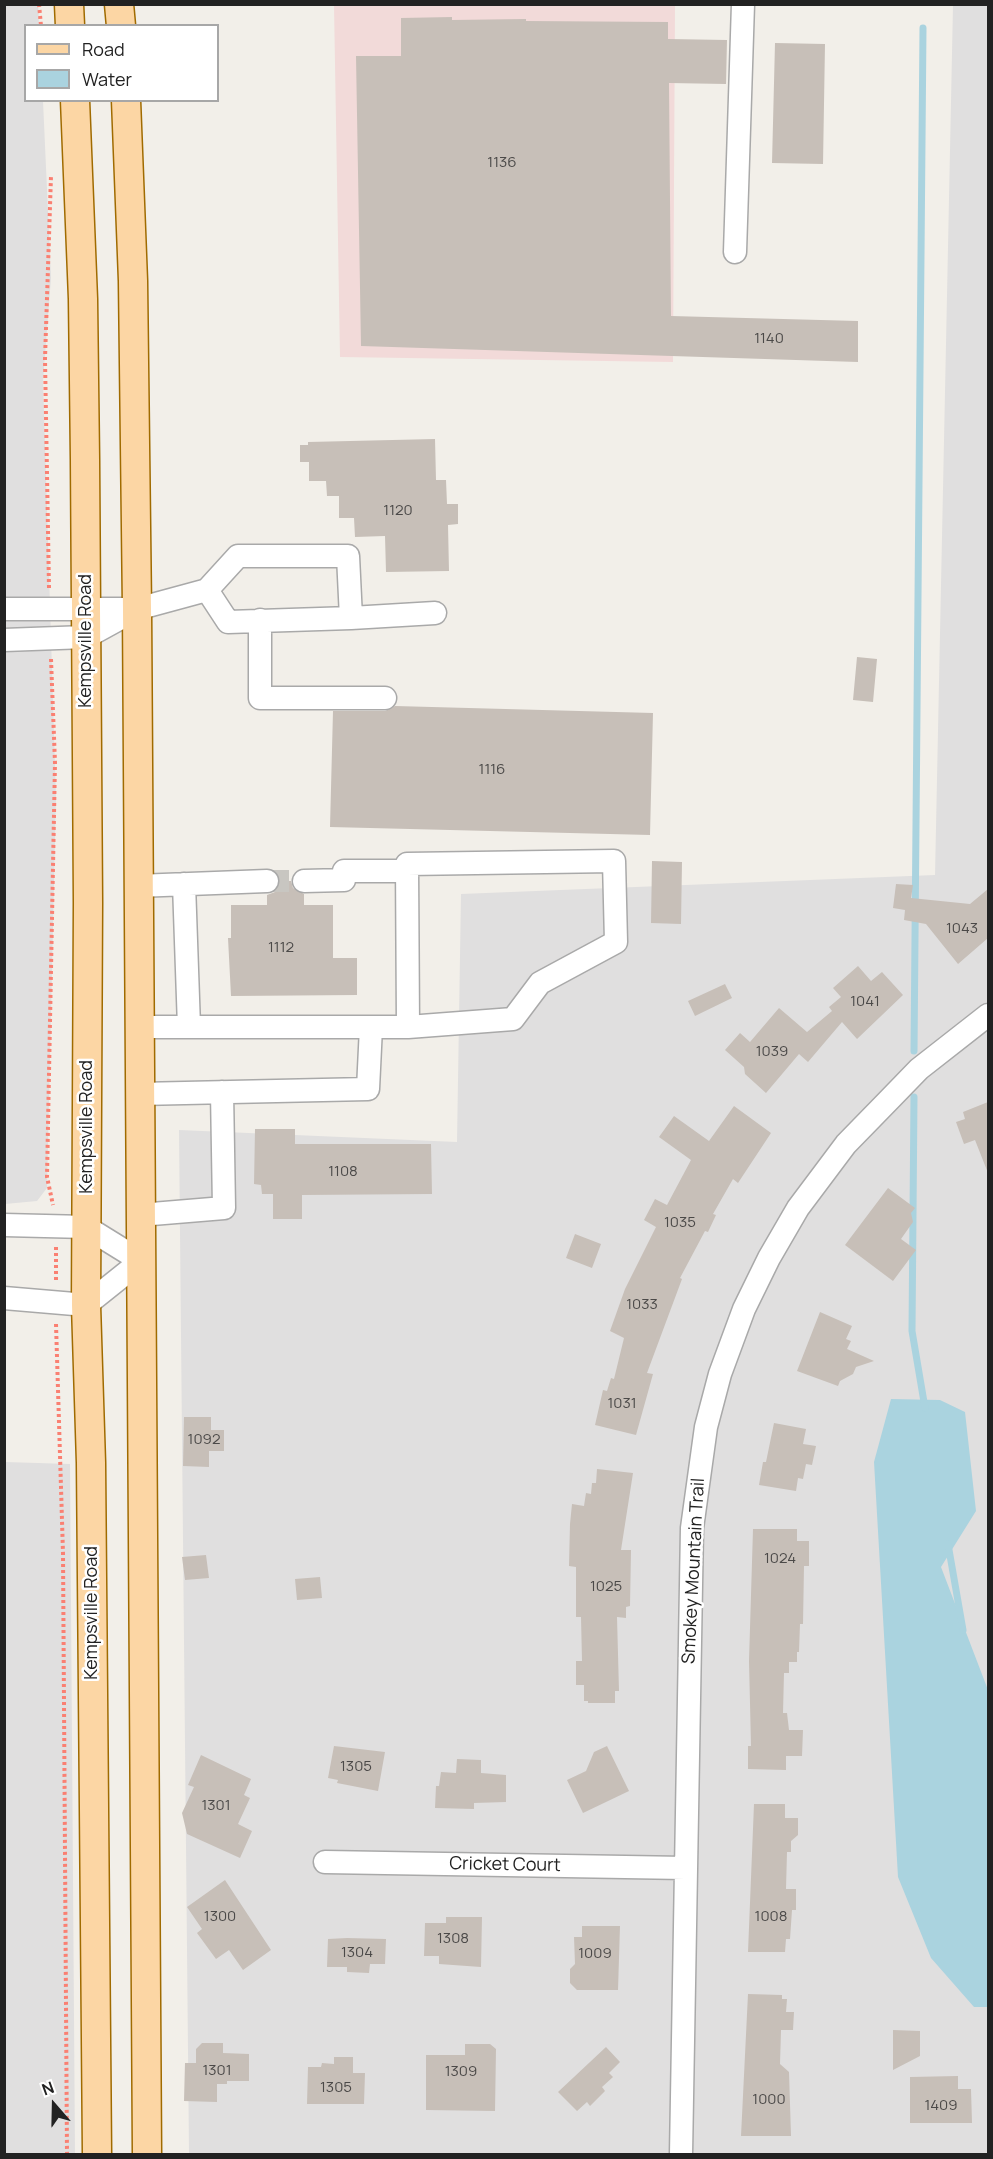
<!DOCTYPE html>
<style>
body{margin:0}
#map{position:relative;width:993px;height:2159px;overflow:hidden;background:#f2efe9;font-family:Manrope,sans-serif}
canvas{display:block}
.frame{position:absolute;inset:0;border:6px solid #222;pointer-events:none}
.legend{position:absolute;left:24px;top:24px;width:195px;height:78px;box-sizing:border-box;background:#fff;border:2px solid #a7a7a7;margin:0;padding:8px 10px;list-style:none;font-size:18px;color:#222}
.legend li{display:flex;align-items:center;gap:12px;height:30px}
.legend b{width:30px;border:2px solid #a7a7a7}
.north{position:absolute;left:24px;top:2075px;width:60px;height:60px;-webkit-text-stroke:4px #fff;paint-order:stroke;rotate:340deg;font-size:16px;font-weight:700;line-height:24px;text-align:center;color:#222}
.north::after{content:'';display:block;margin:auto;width:21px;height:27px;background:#222;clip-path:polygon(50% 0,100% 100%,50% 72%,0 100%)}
</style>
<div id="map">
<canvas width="993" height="2159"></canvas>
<div class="frame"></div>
<ul class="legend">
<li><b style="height:8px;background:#fcd6a4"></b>Road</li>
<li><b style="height:16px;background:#aad3df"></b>Water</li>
</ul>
<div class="north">N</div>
</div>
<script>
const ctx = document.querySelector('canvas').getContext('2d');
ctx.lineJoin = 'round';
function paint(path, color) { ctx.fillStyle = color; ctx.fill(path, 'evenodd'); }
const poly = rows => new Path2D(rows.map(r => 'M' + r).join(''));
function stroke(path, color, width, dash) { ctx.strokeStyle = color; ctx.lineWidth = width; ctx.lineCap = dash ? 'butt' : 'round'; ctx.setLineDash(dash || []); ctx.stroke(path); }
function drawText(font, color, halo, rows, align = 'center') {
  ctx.font = font + ' Manrope,sans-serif'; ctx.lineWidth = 5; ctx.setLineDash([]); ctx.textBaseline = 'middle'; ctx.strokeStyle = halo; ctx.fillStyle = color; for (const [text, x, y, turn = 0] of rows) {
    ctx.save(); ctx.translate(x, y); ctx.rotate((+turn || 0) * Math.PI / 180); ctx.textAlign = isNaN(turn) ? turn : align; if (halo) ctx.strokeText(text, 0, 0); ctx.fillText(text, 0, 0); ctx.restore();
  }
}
paint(poly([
 [38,4,39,25,26,26,26,100,43,101,51,278,43,381,56,798,47,1188,37,1201,5,1204,4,5],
 [953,5,988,5,988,2154,189,2154,179,1130,457,1142,461,894,935,875],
 [5,1462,70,1464,75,2154,5,2154]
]), '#e0dfdf');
paint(poly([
 [334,5,675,5,673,362,340,357]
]), '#f2dad9');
paint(poly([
 [891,1399,940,1400,965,1412,976,1511,941,1567,988,1690,988,2007,974,2007,931,1958,898,1877,874,1462]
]), '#aad3df');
stroke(poly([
 [914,1051,923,28],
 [914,1097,912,1331,925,1408],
 [948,1544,963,1630]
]), '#aad3df', 7);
paint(poly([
 [452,17,452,20,526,19,526,21,668,22,668,39,727,40,726,84,669,83,671,316,858,321,858,362,361,346,356,56,401,56,401,18],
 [775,43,825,44,823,164,772,163],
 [435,439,436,480,446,480,447,504,458,504,458,524,448,525,449,571,386,572,385,536,355,537,354,518,339,518,339,496,327,496,326,481,309,481,309,462,300,462,300,445,308,445,308,442],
 [857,657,877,659,873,702,853,700],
 [395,706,653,713,650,835,330,827,333,711,385,711],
 [652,861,682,862,681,924,651,923],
 [280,881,291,881,293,888,304,894,304,905,333,905,333,958,357,958,357,995,231,996,228,938,231,938,231,905,267,905,267,895,275,892],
 [896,884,913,885,911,898,970,904,988,889,988,938,958,964,926,924,904,920,905,910,893,908],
 [858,966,871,981,882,972,903,995,857,1039,842,1022,808,1062,799,1054,766,1093,745,1074,744,1067,725,1050,740,1033,750,1042,779,1008,807,1032,832,1011,829,1007,841,997,833,988],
 [725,984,732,998,695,1016,688,1001],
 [988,1102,988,1173,975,1140,964,1144,956,1122,965,1119,963,1112],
 [734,1106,771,1133,738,1183,733,1179,713,1214,716,1215,708,1232,705,1231,680,1278,682,1279,647,1373,653,1374,636,1435,595,1425,603,1390,607,1391,611,1378,614,1379,624,1338,610,1331,625,1289,656,1227,644,1220,655,1199,667,1205,691,1160,659,1137,674,1116,709,1141],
 [255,1129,295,1129,295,1144,431,1144,432,1194,302,1195,302,1219,273,1219,273,1194,262,1194,261,1185,254,1184],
 [888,1188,915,1208,911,1213,913,1222,901,1239,916,1250,893,1281,845,1245],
 [575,1234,601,1244,592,1268,566,1258],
 [820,1312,852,1326,846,1339,851,1341,847,1349,874,1361,856,1367,853,1374,840,1381,838,1386,797,1371],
 [184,1417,211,1417,211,1430,224,1430,224,1451,209,1451,209,1467,183,1466],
 [774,1423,806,1429,803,1444,816,1446,812,1465,806,1464,803,1479,798,1478,796,1491,759,1485,763,1462,766,1462],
 [597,1469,633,1473,621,1550,631,1550,630,1606,626,1607,626,1618,617,1617,619,1691,615,1691,615,1703,588,1703,588,1701,584,1701,584,1685,576,1685,576,1661,582,1661,581,1617,576,1617,576,1567,569,1566,570,1524,572,1504,584,1506,586,1493,591,1494,592,1483,596,1483],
 [753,1529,797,1529,797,1541,809,1541,809,1566,804,1566,803,1624,800,1624,799,1652,797,1652,797,1662,789,1662,789,1673,784,1673,783,1713,787,1713,789,1730,803,1730,802,1756,786,1756,786,1770,748,1769,748,1746,751,1746,749,1661],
 [206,1555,209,1578,185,1580,182,1557],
 [320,1577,322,1598,297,1600,295,1579],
 [334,1746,385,1752,378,1791,337,1783,338,1780,328,1778],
 [607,1746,629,1791,583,1813,567,1780,586,1771,594,1752],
 [201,1755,251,1779,244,1795,250,1798,238,1824,252,1831,240,1858,187,1834,182,1813,194,1787,188,1785],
 [457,1759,481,1760,481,1773,506,1775,506,1802,474,1803,474,1809,435,1808,436,1786,439,1786,441,1772,456,1773],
 [754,1804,785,1804,785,1818,798,1818,798,1835,791,1841,791,1852,787,1852,786,1889,796,1889,796,1910,792,1910,790,1939,786,1939,785,1952,748,1952],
 [225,1880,271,1950,243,1970,229,1950,216,1959,197,1933,202,1929,187,1907],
 [446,1917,482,1917,481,1967,439,1964,439,1956,424,1956,425,1923,446,1923],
 [582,1926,620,1926,618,1990,577,1990,570,1983,570,1969,575,1964,574,1937,582,1937],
 [347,1938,386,1939,385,1964,370,1964,369,1973,347,1972,347,1967,327,1967,328,1939],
 [748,1994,782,1995,782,1999,787,1999,786,2012,794,2012,793,2030,781,2030,780,2064,789,2072,791,2136,741,2136],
 [893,2030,920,2031,920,2056,893,2070],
 [202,2043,223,2043,223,2053,249,2054,249,2081,227,2081,227,2084,217,2084,217,2102,184,2101,185,2063,196,2063,196,2049],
 [465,2044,490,2044,496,2049,495,2111,426,2110,426,2055,465,2055],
 [606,2047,620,2062,609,2073,613,2077,602,2087,605,2091,590,2106,587,2102,577,2111,558,2092],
 [334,2057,353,2057,353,2073,365,2073,364,2104,307,2104,308,2067,321,2067,322,2063,334,2064],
 [958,2076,958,2089,971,2089,972,2123,910,2123,910,2077]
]), '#c7bfb8');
stroke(poly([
 [267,881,304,881]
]), '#c8c6c1', 22, [22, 11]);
const minor = poly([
 [735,252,743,4],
 [4,609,137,609],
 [351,618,435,613],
 [260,620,260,698,385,698],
 [4,640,86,637,137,609,207,590,238,556,348,556,351,618,228,622,207,590],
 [304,881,344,880,344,871,408,871],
 [184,884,189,1027],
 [137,886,267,881],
 [139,1027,408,1027,513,1019,540,983,616,942,614,861,407,864,408,1027],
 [139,1094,368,1089,371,1027],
 [140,1215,224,1208,222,1092],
 [4,1225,86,1227,141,1261,86,1305,4,1298],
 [325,1862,685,1868],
 [681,2154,692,1528,706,1427,720,1374,744,1309,769,1258,798,1208,846,1144,887,1102,919,1069,988,1015]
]);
const major = poly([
 [69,4,70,26],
 [119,4,121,26],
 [75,100,83,299,85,460,88,903,86,1305,91,1463,97,2154],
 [126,100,133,281,137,609,147,2154]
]);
stroke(minor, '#a9a9a9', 25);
stroke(major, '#a06b00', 31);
stroke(poly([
 [39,4,41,26],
 [49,588,45,359,51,176],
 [51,659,55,763,47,1177,53,1205],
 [56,1280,56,1246],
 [56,1324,63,1553,67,2154]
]), '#fa8072', 4, [3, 3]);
stroke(minor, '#fff', 22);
stroke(major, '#fcd6a4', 28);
drawText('15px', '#4b4948', null, [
 ["1136",502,163],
 ["1140",769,339],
 ["1120",398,511],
 ["1116",492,770],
 ["1043",962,929],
 ["1112",281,948],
 ["1041",865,1002],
 ["1039",772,1052],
 ["1108",343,1172],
 ["1035",680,1223],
 ["1033",642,1305],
 ["1031",622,1404],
 ["1092",204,1440],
 ["1024",780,1559],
 ["1025",606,1587],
 ["1305",356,1767],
 ["1301",216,1806],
 ["1300",220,1917],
 ["1008",771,1917],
 ["1308",453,1939],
 ["1304",357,1953],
 ["1009",595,1954],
 ["1301",217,2071],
 ["1309",461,2072],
 ["1305",336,2088],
 ["1000",769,2100],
 ["1409",941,2106]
]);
drawText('18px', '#222', '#fff', [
 ["Kempsville Road",86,641,-90],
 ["Kempsville Road",87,1127,-90],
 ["Smokey Mountain Trail",694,1571,-87],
 ["Kempsville Road",92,1613,-90],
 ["Cricket Court",505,1865,1]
]);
</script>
